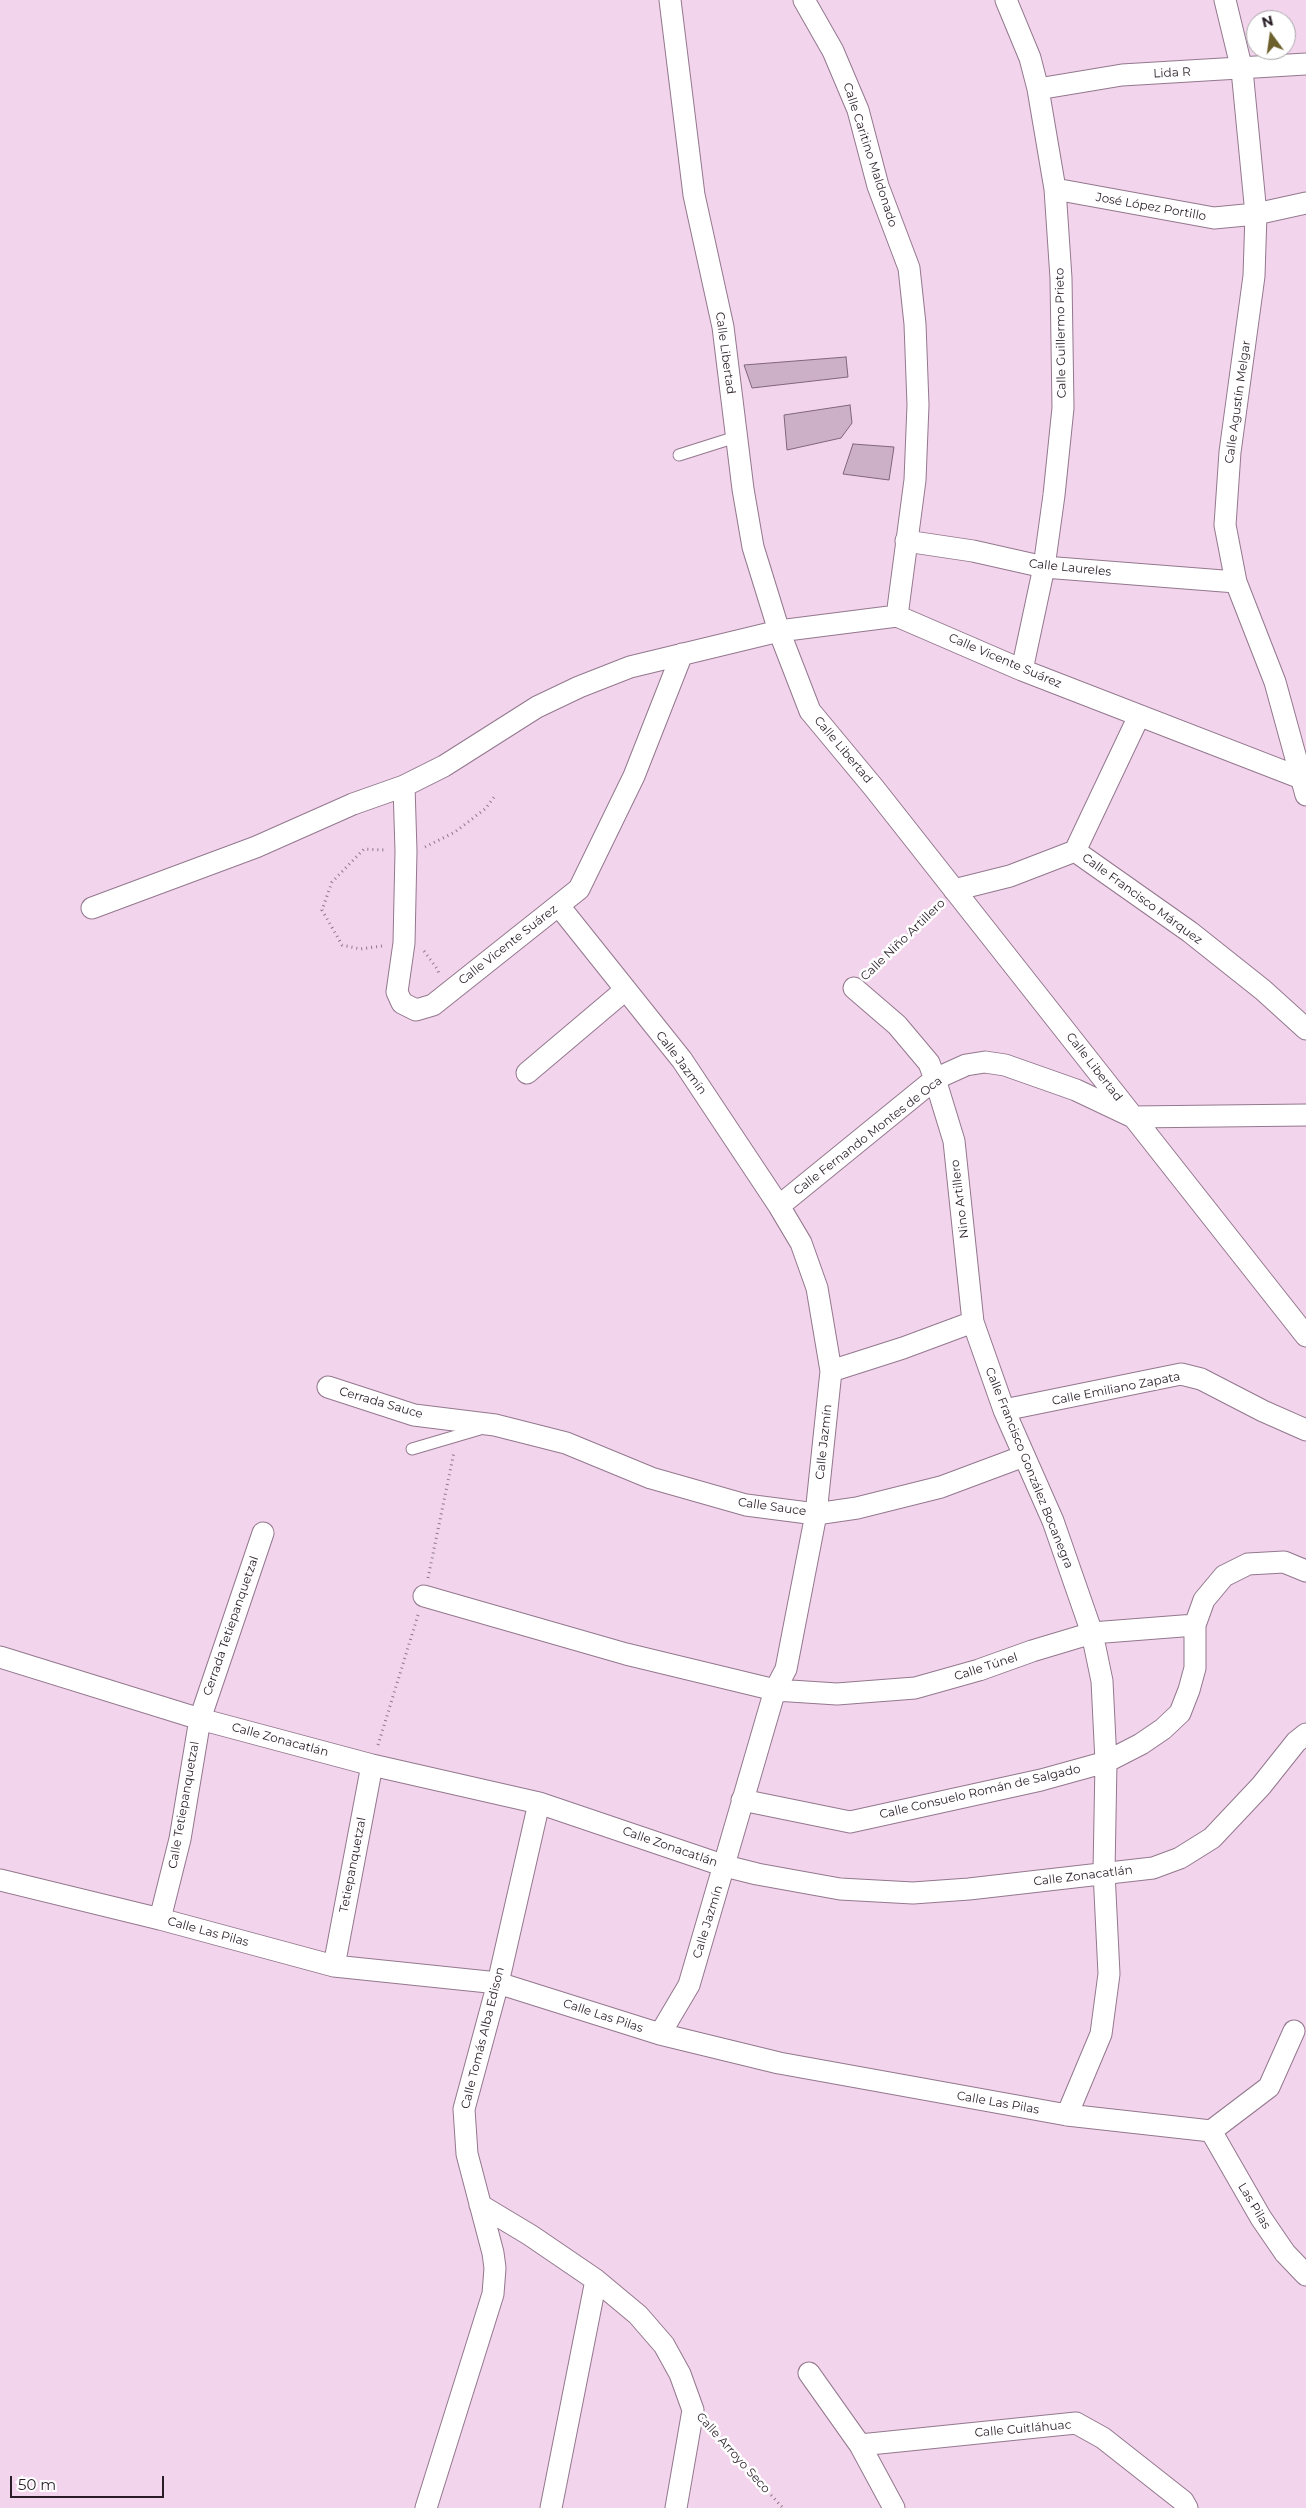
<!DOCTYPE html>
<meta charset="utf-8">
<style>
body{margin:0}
#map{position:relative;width:1306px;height:2508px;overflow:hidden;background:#f2d4ec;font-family:Montserrat,sans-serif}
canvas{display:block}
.north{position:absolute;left:1246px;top:10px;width:50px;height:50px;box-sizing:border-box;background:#fff;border:1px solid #a9a5a9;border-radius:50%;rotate:346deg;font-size:14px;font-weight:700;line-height:20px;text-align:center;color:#291e27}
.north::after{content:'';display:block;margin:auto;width:18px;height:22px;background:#6c602d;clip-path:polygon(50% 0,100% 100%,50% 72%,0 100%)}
.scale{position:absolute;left:10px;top:2476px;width:154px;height:22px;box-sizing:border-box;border:2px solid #291e27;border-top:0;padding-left:6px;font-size:15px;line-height:18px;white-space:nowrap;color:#291e27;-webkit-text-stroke:4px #fff;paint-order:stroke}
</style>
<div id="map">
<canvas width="1306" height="2508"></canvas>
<div class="north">N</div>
<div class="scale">50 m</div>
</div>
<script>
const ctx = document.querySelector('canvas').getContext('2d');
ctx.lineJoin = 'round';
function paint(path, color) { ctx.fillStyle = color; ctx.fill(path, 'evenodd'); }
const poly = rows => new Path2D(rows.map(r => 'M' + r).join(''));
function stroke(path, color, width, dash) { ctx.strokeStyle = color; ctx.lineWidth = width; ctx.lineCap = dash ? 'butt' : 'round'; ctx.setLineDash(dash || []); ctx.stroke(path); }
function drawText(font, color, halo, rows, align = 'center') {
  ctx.font = font + ' Montserrat,sans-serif'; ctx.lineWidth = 5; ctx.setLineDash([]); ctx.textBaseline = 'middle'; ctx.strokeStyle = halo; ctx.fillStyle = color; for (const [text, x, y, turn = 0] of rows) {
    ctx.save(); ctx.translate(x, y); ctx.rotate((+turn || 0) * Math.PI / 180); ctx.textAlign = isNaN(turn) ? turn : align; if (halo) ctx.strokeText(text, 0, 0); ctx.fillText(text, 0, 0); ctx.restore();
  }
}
const building = poly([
 [846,357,848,377,752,388,744,365,846,357],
 [850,405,852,423,841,438,787,450,784,415,850,405],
 [853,444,894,447,889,480,843,474,853,444]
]);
paint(building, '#ccb0c7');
stroke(building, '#80667b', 1);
const service = poly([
 [679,455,736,437],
 [412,1449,480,1429]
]);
const minor = poly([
 [670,0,694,195,723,327,743,489,753,547,779,631,810,711,874,788,1306,1336],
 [804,0,833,51,858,110,878,186,909,268,915,324,918,405,915,480,897,616],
 [1006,0,1030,58,1038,89,1055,189,1061,278,1063,408,1054,495,1044,567,1022,670],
 [1225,0,1242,70,1256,214,1254,276,1230,452,1225,525,1236,582,1275,682,1306,795],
 [1038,89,1122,75,1306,64],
 [1055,189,1214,218,1256,214,1306,203],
 [906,541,973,551,1044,567,1236,582],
 [404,786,406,851,404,943,397,992,402,1003,416,1010,433,1005,579,889,634,776,682,654],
 [1075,851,1190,932,1263,990,1306,1029],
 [1075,851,1139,716],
 [954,890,1010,876,1075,851],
 [559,906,682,1060,779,1206,801,1243,817,1288,831,1371,816,1514,786,1669,775,1690,689,1985,660,2034],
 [92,908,256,847,353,804,404,786,444,766,537,707,579,687,630,667,779,631,897,616,1022,670,1306,780],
 [854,988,897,1025,929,1063,935,1079,954,1141,973,1322,1004,1410,1053,1521,1092,1633,1102,1681,1106,1762,1104,1872,1109,1974,1101,2034,1067,2115],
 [527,1073,624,991],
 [779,1206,935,1079,966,1065,985,1062,1005,1065,1076,1090,1133,1117,1306,1115],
 [831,1371,903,1348,973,1322],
 [328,1387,414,1415,495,1425,566,1443,651,1478,746,1505,816,1514,857,1508,941,1487,1024,1456],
 [1004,1410,1181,1374,1201,1379,1263,1411,1306,1430],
 [424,1596,626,1654,775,1690,837,1694,915,1688,979,1670,1032,1651,1092,1633,1195,1625],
 [0,1657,200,1719,372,1765,539,1803,725,1866,757,1874,840,1889,913,1893,969,1889,1153,1868,1180,1858,1212,1838,1261,1786,1296,1742,1306,1734],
 [742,1800,850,1822,1041,1780,1106,1762,1141,1744,1163,1729,1180,1713,1189,1690,1195,1668,1195,1625,1204,1600,1224,1576,1248,1564,1284,1562,1306,1571],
 [0,1880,160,1919,334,1966,498,1983,660,2034,779,2063,1067,2115,1211,2131],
 [160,1919,180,1839,200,1719,263,1533],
 [334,1966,372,1765],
 [1211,2131,1261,2218,1285,2253,1306,2275],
 [1211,2131,1269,2087,1294,2031],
 [480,2205,530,2235,596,2280,638,2315,664,2345,680,2374,693,2410,676,2508],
 [809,2373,860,2445,894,2508],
 [860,2445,1076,2423,1103,2438,1183,2501,1187,2508],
 [426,2508,493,2294,495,2268,493,2253,467,2154,464,2109,498,1983,539,1803],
 [551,2508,596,2280]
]);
stroke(service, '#93788e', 13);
stroke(minor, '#93788e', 23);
stroke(poly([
 [425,847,455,832,485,809,495,796],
 [382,946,360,949,342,945,322,910,332,882,364,849,385,850],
 [424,951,438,970,439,975],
 [869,973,939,904],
 [428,1578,454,1452],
 [378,1745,418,1615],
 [710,2429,783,2508]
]), '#8e7a8a', 3, [1, 4]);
stroke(service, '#fff', 11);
stroke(minor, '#fff', 21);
drawText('12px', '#291e27', '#fff', [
 ["Lida R",1172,73,-3],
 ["Calle Caritino Maldonado",870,155,72],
 ["José López Portillo",1151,207,10],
 ["Calle Guillermo Prieto",1061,333,-91],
 ["Calle Libertad",725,353,82],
 ["Calle Agustín Melgar",1238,402,-82],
 ["Calle Laureles",1070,568,6],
 ["Calle Vicente Suárez",1005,661,23],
 ["Calle Libertad",843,750,50],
 ["Calle Francisco Márquez",1142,899,36],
 ["Calle Niño Artillero",903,940,-44],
 ["Calle Vicente Suárez",508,945,-38],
 ["Calle Jazmín",681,1063,53],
 ["Calle Libertad",1094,1067,52],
 ["Calle Fernando Montes de Oca",868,1136,-38],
 ["Nino Artillero",960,1199,-97],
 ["Calle Emiliano Zapata",1116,1389,-11],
 ["Cerrada Sauce",381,1403,16],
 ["Calle Jazmín",824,1442,-84],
 ["Calle Francisco González Bocanegra",1029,1468,68],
 ["Calle Sauce",772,1507,8],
 ["Cerrada Tetiepanquetzal",231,1626,-71],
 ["Calle Túnel",986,1667,-18],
 ["Calle Zonacatlán",280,1740,15],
 ["Calle Consuelo Román de Salgado",980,1792,-13],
 ["Calle Tetiepanquetzal",184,1805,-80],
 ["Calle Zonacatlán",670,1847,19],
 ["Tetiepanquetzal",353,1865,-79],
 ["Calle Zonacatlán",1083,1876,-7],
 ["Calle Jazmín",708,1922,-73],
 ["Calle Las Pilas",208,1932,15],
 ["Calle Las Pilas",603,2016,18],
 ["Calle Tomás Alba Edison",483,2038,-76],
 ["Calle Las Pilas",998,2103,10],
 ["Las Pilas",1254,2206,59],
 ["Calle Cuitláhuac",1023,2429,-5],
 ["Calle Arroyo Seco",733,2453,48]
]);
</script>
